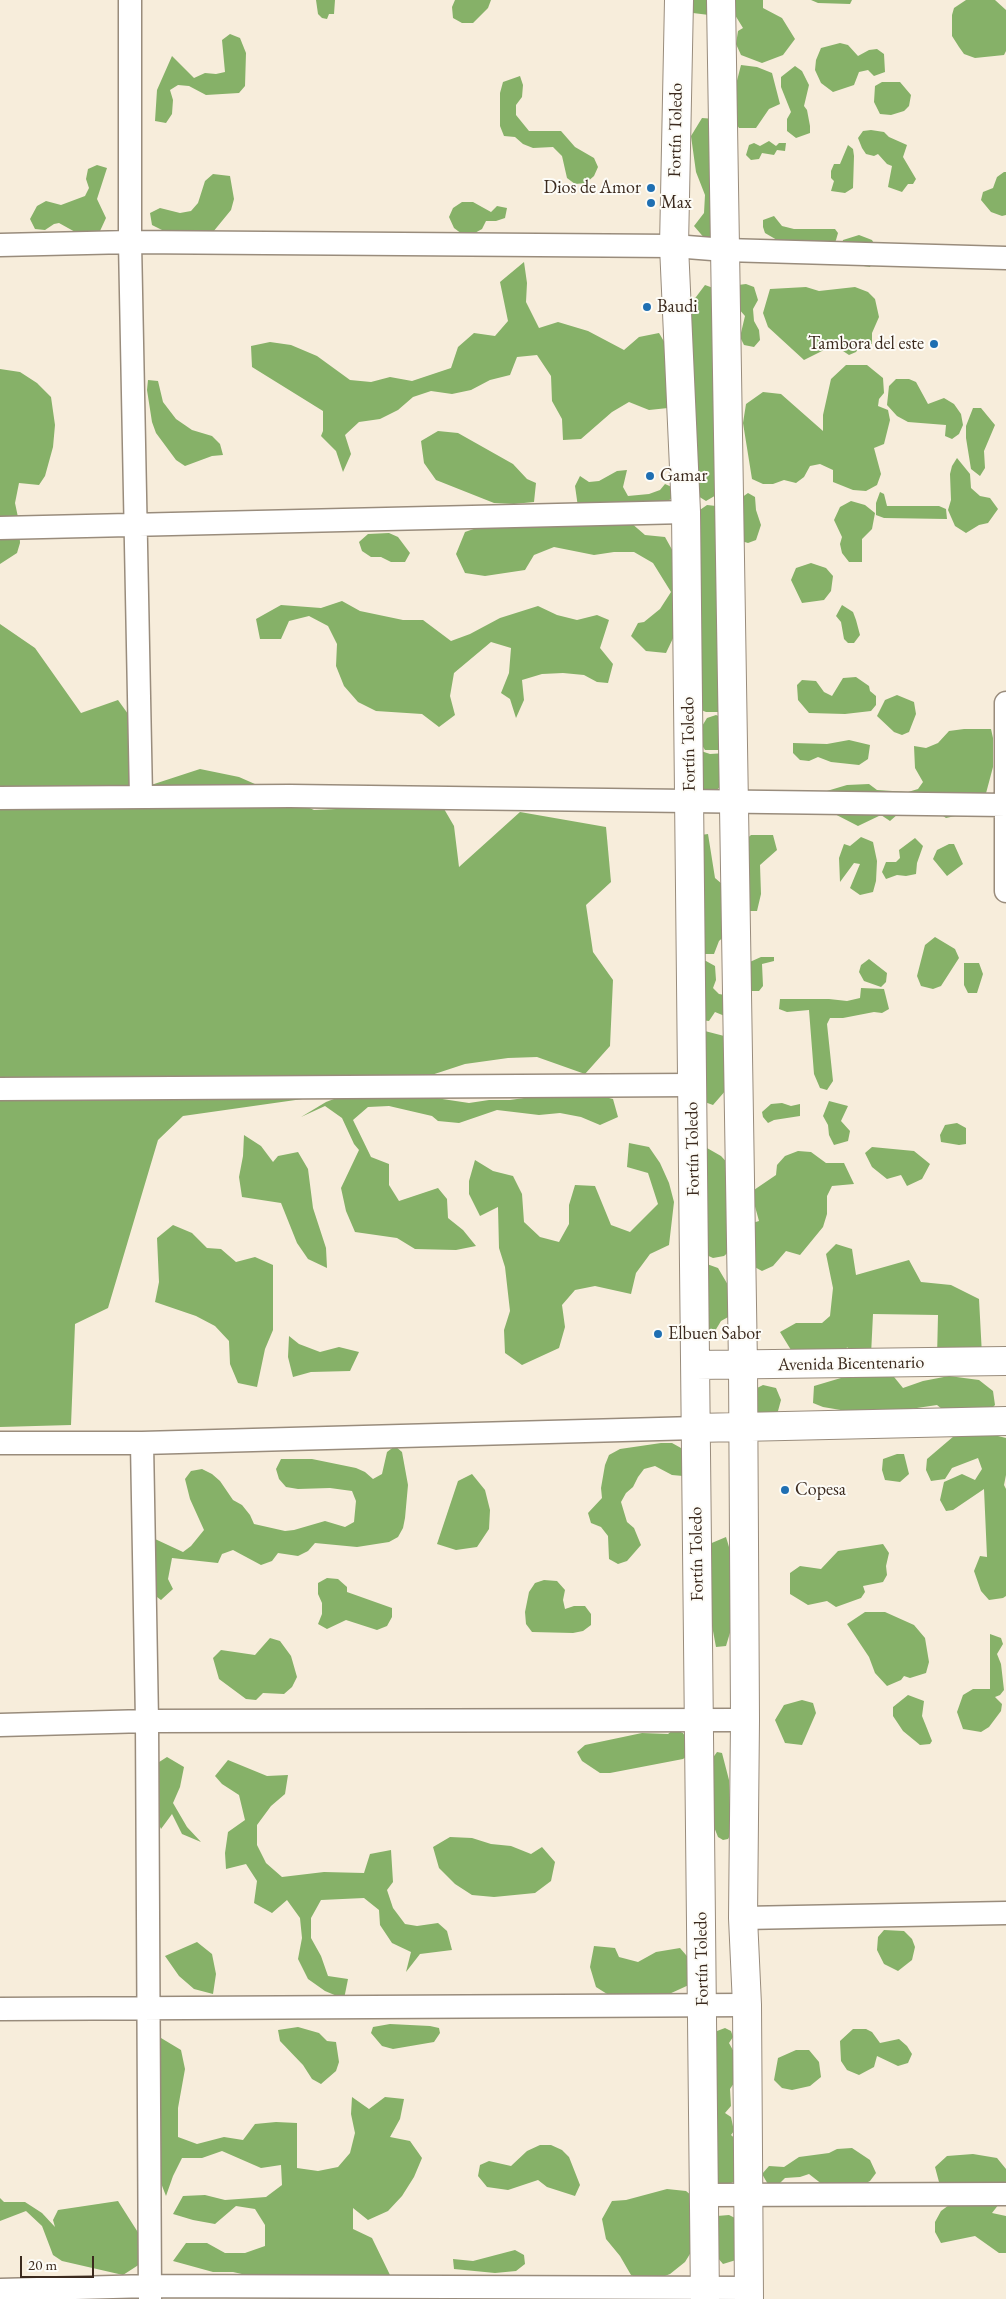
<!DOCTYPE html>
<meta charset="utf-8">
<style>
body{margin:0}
#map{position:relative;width:1006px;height:2299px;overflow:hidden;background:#f7eddb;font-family:"EB Garamond",serif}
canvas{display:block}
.scale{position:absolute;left:20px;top:2256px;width:74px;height:22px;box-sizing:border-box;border:2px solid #3b2a1e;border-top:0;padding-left:6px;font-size:15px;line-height:18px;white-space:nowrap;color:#3b2a1e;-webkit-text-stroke:4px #fdfcf7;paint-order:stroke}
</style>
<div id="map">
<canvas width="1006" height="2299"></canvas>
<div class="scale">20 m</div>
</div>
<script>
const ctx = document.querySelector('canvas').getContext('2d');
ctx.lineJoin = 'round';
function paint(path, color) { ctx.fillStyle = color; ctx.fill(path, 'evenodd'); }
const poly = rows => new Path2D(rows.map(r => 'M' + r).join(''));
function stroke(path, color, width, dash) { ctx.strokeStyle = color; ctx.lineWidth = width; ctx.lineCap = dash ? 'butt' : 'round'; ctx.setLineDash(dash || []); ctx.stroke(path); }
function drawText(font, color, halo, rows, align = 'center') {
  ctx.font = font + ' "EB Garamond",serif'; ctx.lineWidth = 4; ctx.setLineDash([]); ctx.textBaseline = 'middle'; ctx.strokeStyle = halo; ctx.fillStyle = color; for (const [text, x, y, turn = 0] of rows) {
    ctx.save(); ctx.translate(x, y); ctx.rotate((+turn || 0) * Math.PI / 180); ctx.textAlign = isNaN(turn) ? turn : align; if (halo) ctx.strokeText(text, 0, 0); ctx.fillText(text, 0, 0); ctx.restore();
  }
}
paint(poly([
 [316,0,335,0,334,14,329,14,327,19,322,18,318,14],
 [455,0,491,0,488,8,473,23,462,23,453,18,452,7],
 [685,0,722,0,709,15,693,13],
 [732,0,763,0,763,8,782,18,795,39,783,55,762,63,741,55,736,44,738,31,743,28,735,15],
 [811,0,852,0,850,4,818,3],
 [966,0,995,0,1006,10,1006,51,1004,55,975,58,964,54,959,47,952,36,952,15,954,8],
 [230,34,240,38,246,53,245,86,239,93,206,95,189,86,178,85,170,90,173,100,172,114,166,123,155,121,157,90,172,56,194,78,205,73,216,74,225,72,222,40],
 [840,43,848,45,858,56,869,50,877,49,884,54,885,72,874,76,868,70,859,72,854,85,833,92,821,83,815,70,816,60,821,48],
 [741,65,757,67,772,73,780,104,769,109,756,128,739,128,732,118,731,104],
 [795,66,802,71,809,85,804,106,807,110,810,126,810,133,796,138,787,131,787,119,791,112,781,87,781,77],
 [520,76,523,85,522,97,516,105,516,115,529,131,561,131,575,147,594,158,598,167,594,176,586,183,575,184,567,178,562,156,553,147,533,148,523,144,515,137,504,136,500,126,500,93,503,82],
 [882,82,900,82,911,95,909,106,904,111,891,115,880,114,874,102,875,86],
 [702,118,715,119,721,243,706,240,694,226,704,213,705,195,696,172,691,136],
 [871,130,884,132,889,137,907,145,903,157,916,179,913,184,908,184,902,192,888,187,892,166,887,164,878,154,874,156,866,154,862,148,858,138,863,131],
 [769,141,776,146,779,143,786,143,785,151,777,150,774,155,762,153,759,159,751,160,746,155,749,145,754,143,760,146],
 [848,145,853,149,854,156,853,188,845,193,831,191,834,181,831,178,831,171,834,164,840,164],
 [97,165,107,168,97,199,106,218,100,231,86,238,59,223,54,224,45,230,35,229,30,219,37,206,46,201,61,205,85,196,89,188,86,179,88,169],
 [1004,172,1006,172,1006,215,1002,216,991,212,981,200,983,192,993,188,997,177],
 [213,174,230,176,234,199,231,210,213,232,182,235,162,230,152,225,150,213,160,208,180,213,191,211,198,203,205,181],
 [462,202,473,202,491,212,497,206,507,208,505,218,496,221,486,221,482,229,473,234,462,234,454,228,449,217,453,208],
 [774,216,782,226,794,229,835,229,838,233,836,240,834,245,780,247,777,240,765,233,763,227,763,220],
 [859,235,872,240,878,251,870,267,851,264,841,248,843,240],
 [524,262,527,283,526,302,539,328,558,322,588,331,624,350,639,337,659,333,669,350,668,408,649,410,629,402,612,412,581,439,563,440,562,419,552,401,551,376,537,355,517,357,510,375,490,380,471,390,452,394,431,391,413,397,398,410,380,419,359,422,345,435,351,454,343,472,336,451,321,436,323,431,323,411,252,367,251,346,270,342,291,345,317,356,350,380,371,382,390,377,412,381,451,368,458,347,474,333,495,336,508,321,500,282],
 [746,284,754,287,758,300,753,309,754,321,759,330,760,340,754,347,744,345,740,337,745,316,738,308,738,285],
 [705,285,716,289,718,494,706,501,690,491,683,351,693,301],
 [806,287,819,291,855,287,868,292,875,299,879,317,872,333,872,344,861,344,856,352,849,355,840,349,828,348,804,360,768,327,763,313,770,289],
 [846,365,867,365,883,378,884,393,879,399,878,406,888,410,890,420,884,444,874,448,881,474,877,485,866,491,853,490,833,482,833,470,820,464,810,466,804,477,796,483,784,480,773,484,763,484,752,479,743,423,746,404,763,392,781,394,823,431,823,415,831,379],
 [0,369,20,372,37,383,51,397,55,425,53,447,45,476,39,485,19,483,15,503,19,522,20,543,17,553,0,564],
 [896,379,909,379,916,382,928,404,944,398,954,404,961,414,963,425,959,434,952,439,945,436,946,425,908,422,897,416,887,405,889,386],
 [148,380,158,381,163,402,176,419,192,430,212,436,220,444,223,455,212,456,185,466,176,460,156,433,152,422,147,390],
 [973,408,981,408,995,425,984,451,985,468,980,476,971,469,966,438,966,426],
 [438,431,458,433,513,464,527,479,536,483,534,502,514,504,494,503,436,480,424,463,421,441],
 [957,458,970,474,971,488,980,496,990,498,998,509,988,523,979,525,966,533,955,526,948,510,951,500,950,474,952,466],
 [627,470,623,487,628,496,649,494,660,490,665,484,674,488,672,498,664,504,578,507,575,486,580,476,589,482,599,481,617,471],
 [880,492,884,494,887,506,939,506,946,509,947,519,884,518,876,515,876,503],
 [748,493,755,497,756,510,761,525,756,540,748,543,738,540,741,498],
 [851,501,865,505,875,513,872,529,862,539,862,562,849,562,842,553,840,544,842,537,834,520,840,507],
 [707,505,716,506,728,711,718,712,706,712,694,707,697,512],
 [630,522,645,535,665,537,675,555,675,634,666,653,646,651,631,636,638,623,644,622,660,609,671,592,653,563,634,552,614,552,594,555,554,547,534,555,525,570,485,576,465,573,456,554,465,532,485,525],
 [389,533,398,537,410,553,405,562,391,562,381,557,371,557,362,551,359,542,368,534],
 [811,563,826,568,833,576,831,591,824,600,802,603,791,580,796,568],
 [342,601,360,611,403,620,423,620,451,641,470,634,500,618,538,606,557,615,577,620,597,615,609,620,600,648,613,664,608,683,597,682,584,675,563,673,542,674,522,680,524,700,516,718,510,699,501,693,509,673,511,648,491,642,454,673,450,696,455,715,439,727,422,714,376,711,358,702,344,686,336,666,337,644,328,626,309,616,289,621,281,639,260,639,256,619,281,605,321,608],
 [842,605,853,612,856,620,860,635,854,643,848,643,844,639,841,622,836,616],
 [0,624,35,648,81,713,118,700,141,732,151,785,200,769,239,777,314,810,358,808,393,789,433,790,454,826,459,867,520,812,606,827,611,882,586,905,593,952,613,980,610,1046,585,1074,537,1057,508,1058,465,1064,401,1085,183,1116,158,1140,108,1308,75,1324,71,1425,0,1427],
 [856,677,869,686,870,691,876,696,876,705,871,711,845,714,809,713,798,700,797,685,802,680,816,681,824,692,832,696,843,678],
 [897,695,914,702,916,714,909,732,902,735,894,732,877,716,885,700],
 [716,715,726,719,719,750,705,750,700,742,699,731,707,718],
 [964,729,991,729,993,738,993,767,985,797,969,813,946,818,936,811,906,807,890,821,881,815,858,826,823,808,820,793,847,785,869,784,877,790,908,792,918,789,923,782,915,768,914,746,926,748,938,743,949,731],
 [849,740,870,745,868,759,859,765,831,762,818,757,809,761,800,760,793,753,793,743,827,744],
 [701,751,710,754,726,753,720,787,712,794,702,792],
 [708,834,715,878,722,884,728,933,719,941,714,954,703,954,701,835],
 [751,835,773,835,777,850,760,865,761,894,757,911,744,911,743,842],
 [861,837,873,842,877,861,876,881,873,892,860,895,850,888,860,864,854,863,840,882,839,858,844,844,850,846],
 [915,838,923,846,917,863,916,874,906,876,897,875,886,879,882,872,886,862,896,862,900,858,899,850],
 [949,844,954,844,963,864,947,876,933,859,937,850],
 [935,937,955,949,959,958,941,986,933,989,921,986,917,976,925,945],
 [761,957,774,957,774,961,762,964,763,986,759,991,751,991,744,987,743,965],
 [869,959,887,973,886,982,881,987,864,981,859,972,861,965],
 [692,961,706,961,715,966,716,980,713,988,719,994,730,996,732,1019,715,1012,709,1021,699,1020],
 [964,963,979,963,983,974,977,993,968,993,964,985],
 [861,988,884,989,889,1009,882,1013,874,1012,843,1018,830,1018,827,1024,833,1081,827,1090,820,1088,814,1074,809,1010,787,1012,779,1009,780,999,829,999,847,1001,860,998],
 [701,1030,728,1037,733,1082,713,1105,699,1100,683,1079,678,1051],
 [347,1094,429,1097,469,1103,489,1100,510,1100,531,1097,593,1094,613,1099,618,1117,600,1125,581,1117,560,1113,539,1115,497,1110,459,1123,438,1121,432,1116,389,1106,368,1107,353,1120,371,1157,389,1164,389,1185,399,1201,438,1188,447,1199,448,1218,463,1230,476,1246,456,1250,415,1249,397,1238,355,1232,346,1211,341,1188,359,1150,354,1144,342,1118,325,1106,301,1117,326,1102],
 [829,1101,848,1106,841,1121,850,1131,848,1141,834,1145,829,1135,828,1125,823,1116],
 [782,1103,791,1106,800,1104,800,1116,774,1120,768,1123,763,1117,762,1112,771,1104],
 [957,1123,966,1128,966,1144,959,1145,941,1142,940,1135,945,1125],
 [244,1135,261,1146,273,1162,278,1156,298,1152,308,1169,313,1208,326,1248,327,1268,308,1259,297,1243,281,1203,242,1197,239,1177,243,1156],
 [629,1143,649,1147,660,1163,669,1183,674,1202,669,1245,650,1254,636,1273,631,1294,595,1286,575,1290,562,1305,565,1327,559,1348,522,1365,505,1353,504,1330,510,1311,505,1267,499,1248,498,1207,480,1216,469,1194,469,1181,475,1160,493,1171,513,1176,522,1194,524,1222,540,1237,559,1242,569,1224,569,1205,575,1185,595,1186,611,1225,630,1232,658,1204,648,1173,627,1167],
 [700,1144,721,1156,733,1169,732,1249,724,1256,713,1258,700,1252],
 [872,1147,914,1151,930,1164,922,1179,907,1186,901,1175,887,1179,872,1167,865,1153],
 [798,1151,811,1152,826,1163,844,1163,854,1184,832,1186,827,1196,827,1214,823,1227,800,1255,786,1251,773,1266,762,1271,749,1264,749,1224,759,1221,751,1192,776,1175,777,1165,785,1156],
 [173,1225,192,1233,207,1248,221,1249,236,1262,255,1257,273,1265,273,1330,265,1349,257,1387,238,1383,230,1364,229,1341,215,1326,196,1316,155,1302,159,1282,157,1238],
 [836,1244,852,1249,856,1275,909,1260,921,1282,951,1285,979,1299,982,1355,937,1358,938,1315,873,1314,871,1355,852,1354,847,1347,844,1360,809,1362,791,1350,780,1332,796,1323,822,1323,830,1316,833,1288,826,1254],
 [704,1263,718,1268,728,1285,737,1292,739,1311,721,1321,712,1336,703,1335],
 [289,1336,299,1344,320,1352,339,1347,359,1352,350,1371,311,1372,293,1377,288,1357],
 [861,1372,890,1372,903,1388,923,1381,949,1376,979,1380,993,1391,995,1405,986,1414,953,1418,937,1405,870,1415,823,1407,813,1403,814,1386],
 [763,1385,776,1388,781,1400,778,1411,773,1418,754,1423,751,1391],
 [954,1436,998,1436,1006,1438,1006,1475,1004,1485,1006,1489,1006,1596,1003,1598,989,1600,981,1591,974,1571,980,1556,987,1557,984,1489,953,1510,946,1511,940,1500,944,1482,962,1474,975,1480,982,1469,978,1458,952,1468,945,1479,931,1481,926,1470,927,1459],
 [661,1443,672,1443,681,1448,688,1456,683,1476,672,1475,655,1466,644,1469,638,1477,633,1487,626,1493,621,1502,627,1522,634,1528,641,1545,627,1561,618,1564,609,1559,608,1536,601,1527,591,1523,588,1513,602,1498,601,1488,605,1465,609,1455,620,1449],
 [395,1446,402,1452,408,1485,405,1518,403,1528,398,1537,389,1542,357,1547,315,1543,308,1551,298,1556,278,1553,272,1561,261,1565,233,1550,222,1554,218,1563,172,1558,168,1579,173,1589,161,1600,153,1594,155,1539,183,1552,191,1546,204,1530,190,1499,185,1479,191,1471,202,1469,212,1474,220,1481,233,1500,242,1505,250,1515,254,1524,285,1531,294,1530,325,1521,345,1527,354,1522,356,1501,352,1491,330,1488,298,1489,286,1487,279,1479,276,1469,281,1459,312,1459,356,1468,365,1472,373,1479,382,1474,387,1452],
 [897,1454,904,1454,909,1474,900,1482,885,1480,882,1470,883,1459],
 [472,1474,485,1490,490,1510,489,1529,477,1547,456,1550,437,1544,458,1481],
 [726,1537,735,1567,732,1626,726,1646,716,1647,710,1615,707,1545],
 [883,1544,889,1553,886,1566,887,1575,883,1582,863,1586,865,1592,861,1598,836,1607,827,1601,808,1605,790,1594,790,1573,800,1566,821,1569,838,1551],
 [327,1578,338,1579,347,1587,347,1592,392,1608,392,1617,387,1626,377,1630,346,1620,327,1629,318,1624,322,1614,322,1603,318,1594,318,1583],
 [544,1580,557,1581,565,1590,563,1600,565,1609,574,1606,585,1606,591,1614,591,1625,583,1631,573,1633,532,1632,526,1624,525,1612,529,1592,535,1583],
 [865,1612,885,1612,914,1625,925,1638,929,1662,926,1673,910,1678,904,1676,901,1680,887,1686,875,1673,869,1657,847,1624],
 [990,1634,1001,1638,1003,1644,997,1654,1001,1664,1004,1690,1000,1695,995,1697,1002,1704,1001,1711,989,1727,981,1732,963,1729,957,1712,963,1695,973,1689,990,1689],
 [270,1638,280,1641,291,1656,297,1677,292,1687,284,1694,263,1693,256,1700,246,1699,219,1679,213,1658,221,1650,255,1655],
 [908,1695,924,1701,922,1716,932,1741,930,1744,920,1745,903,1731,893,1716,893,1707],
 [802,1700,813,1703,816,1713,802,1745,785,1743,775,1720,784,1705],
 [674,1729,683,1733,689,1743,691,1753,683,1759,610,1773,600,1773,582,1761,577,1752,585,1745,642,1733,668,1734],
 [717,1752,722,1753,729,1780,731,1834,728,1839,723,1840,718,1837,712,1822,712,1759],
 [167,1757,184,1767,180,1787,173,1803,187,1827,201,1842,182,1834,172,1814,161,1829,152,1809,156,1764],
 [228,1760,267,1776,288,1775,285,1794,271,1806,257,1825,257,1845,266,1863,282,1877,324,1872,364,1873,370,1854,391,1850,393,1882,387,1890,393,1908,405,1924,417,1926,438,1923,447,1931,452,1950,420,1954,406,1972,411,1952,392,1943,380,1925,379,1910,364,1898,321,1900,311,1918,311,1938,321,1956,328,1976,348,1979,344,1999,325,1991,308,1979,298,1959,302,1938,300,1918,287,1900,272,1913,254,1903,257,1881,246,1864,226,1869,225,1853,228,1832,245,1820,239,1795,222,1784,215,1776],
 [450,1837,472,1838,491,1844,511,1846,531,1854,542,1847,555,1862,551,1881,535,1893,494,1897,472,1895,455,1884,439,1868,433,1847],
 [884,1930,904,1931,912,1939,915,1947,912,1960,898,1971,884,1964,877,1950,878,1937],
 [197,1942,212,1954,216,1974,213,1994,194,1989,179,1976,165,1956],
 [594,1946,615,1948,619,1957,638,1962,656,1952,680,1948,692,1962,691,1984,656,2000,615,1999,596,1987,590,1967],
 [390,2024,430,2026,439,2028,440,2033,434,2042,393,2049,382,2046,371,2033,373,2027],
 [298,2027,319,2033,327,2041,336,2042,339,2062,336,2071,321,2084,312,2079,303,2065,280,2041,278,2030],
 [725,2028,731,2031,733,2037,729,2043,735,2054,736,2080,730,2089,731,2106,725,2113,731,2117,734,2131,731,2135,739,2142,736,2181,719,2188,714,2178,711,2095,717,2079,713,2070,713,2043,717,2031],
 [853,2029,866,2029,872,2032,880,2043,899,2039,907,2046,912,2054,908,2063,898,2066,877,2056,874,2067,859,2075,847,2070,841,2061,840,2041],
 [161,2038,181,2050,185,2069,178,2108,178,2137,197,2144,224,2137,243,2140,255,2124,276,2122,297,2123,297,2168,318,2171,338,2167,350,2153,355,2133,351,2114,352,2097,369,2109,385,2097,404,2099,400,2119,390,2137,410,2141,422,2158,414,2177,402,2196,388,2211,368,2220,353,2208,353,2229,372,2238,390,2275,375,2291,315,2276,296,2274,276,2278,255,2277,233,2272,213,2272,173,2261,186,2243,207,2243,225,2253,245,2253,265,2246,265,2225,255,2209,236,2206,215,2224,193,2220,173,2214,183,2196,205,2195,225,2200,266,2197,282,2185,281,2165,261,2168,222,2151,202,2158,182,2158,173,2176,166,2196,159,2178,155,2058],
 [796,2050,809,2050,819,2062,821,2077,810,2086,792,2090,782,2088,774,2080,778,2058],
 [540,2145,551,2145,562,2150,569,2157,580,2185,575,2196,547,2187,538,2180,508,2190,487,2187,478,2176,480,2165,489,2161,511,2166,527,2151],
 [852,2148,870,2160,876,2173,870,2181,862,2185,834,2186,832,2183,823,2185,809,2174,800,2177,785,2178,777,2186,769,2186,762,2174,769,2166,784,2167,799,2157,829,2153,837,2149],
 [973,2154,997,2158,1006,2169,1006,2195,992,2213,1006,2216,1006,2253,999,2253,975,2236,941,2243,935,2232,935,2222,941,2211,949,2205,939,2182,935,2167,947,2156],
 [667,2189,686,2191,703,2205,696,2244,685,2262,670,2274,650,2282,631,2275,620,2256,606,2239,602,2219,612,2201,626,2200],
 [0,2198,4,2202,25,2202,42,2213,55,2227,53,2220,58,2210,118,2201,146,2245,140,2264,123,2275,62,2261,53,2255,42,2226,26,2211,0,2221],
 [729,2215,737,2219,736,2260,723,2264,717,2257,717,2216],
 [515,2250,524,2255,525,2264,516,2271,495,2273,454,2269,453,2259,473,2261]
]), '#86b168');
const street = poly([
 [130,0,130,242,141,797],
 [0,245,130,242,674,246,725,250,1006,258],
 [0,528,686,512],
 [1006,703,1006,891],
 [0,798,290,796,1006,805],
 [0,1089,693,1085],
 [0,1443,142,1443,696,1428],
 [142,1443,147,1721,150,2299],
 [0,1725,147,1721,745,1720],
 [743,1918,1006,1913],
 [0,2009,747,2005],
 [704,2195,1006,2194],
 [0,2290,150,2286,749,2288]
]);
const secondary = poly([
 [679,0,674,246,686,512,705,2299],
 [721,0,743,1365,745,1720,743,1918,747,2005,749,2299],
 [696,1365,1006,1361],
 [696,1428,1006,1421]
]);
stroke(street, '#998c7c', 25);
stroke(secondary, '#998c7c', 30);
stroke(street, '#fff', 22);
stroke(secondary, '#fff', 28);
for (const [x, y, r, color] of [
 [651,188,5,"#1f6fb2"],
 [651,203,5,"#1f6fb2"],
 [647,307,5,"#1f6fb2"],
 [934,344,5,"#1f6fb2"],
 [650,476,5,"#1f6fb2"],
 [658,1334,5,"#1f6fb2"],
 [785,1490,5,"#1f6fb2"]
]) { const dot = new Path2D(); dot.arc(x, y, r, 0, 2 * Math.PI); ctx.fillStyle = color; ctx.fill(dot); stroke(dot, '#fdfcf7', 2); }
drawText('18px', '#3b2a1e', '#fdfcf7', [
 ["Fortín Toledo",676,130,-89],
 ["Fortín Toledo",689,744,-91],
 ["Fortín Toledo",693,1149,-91],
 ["Avenida Bicentenario",851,1364,-1],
 ["Fortín Toledo",697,1554,-91],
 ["Fortín Toledo",702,1959,-91]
]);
drawText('18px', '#3b2a1e', '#fdfcf7', [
 ["Dios de Amor",641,188,"right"],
 ["Max",661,203],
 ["Baudi",657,307],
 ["Tambora del este",924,344,"right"],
 ["Gamar",660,476],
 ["Elbuen Sabor",668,1334],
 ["Copesa",795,1490]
], 'left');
</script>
